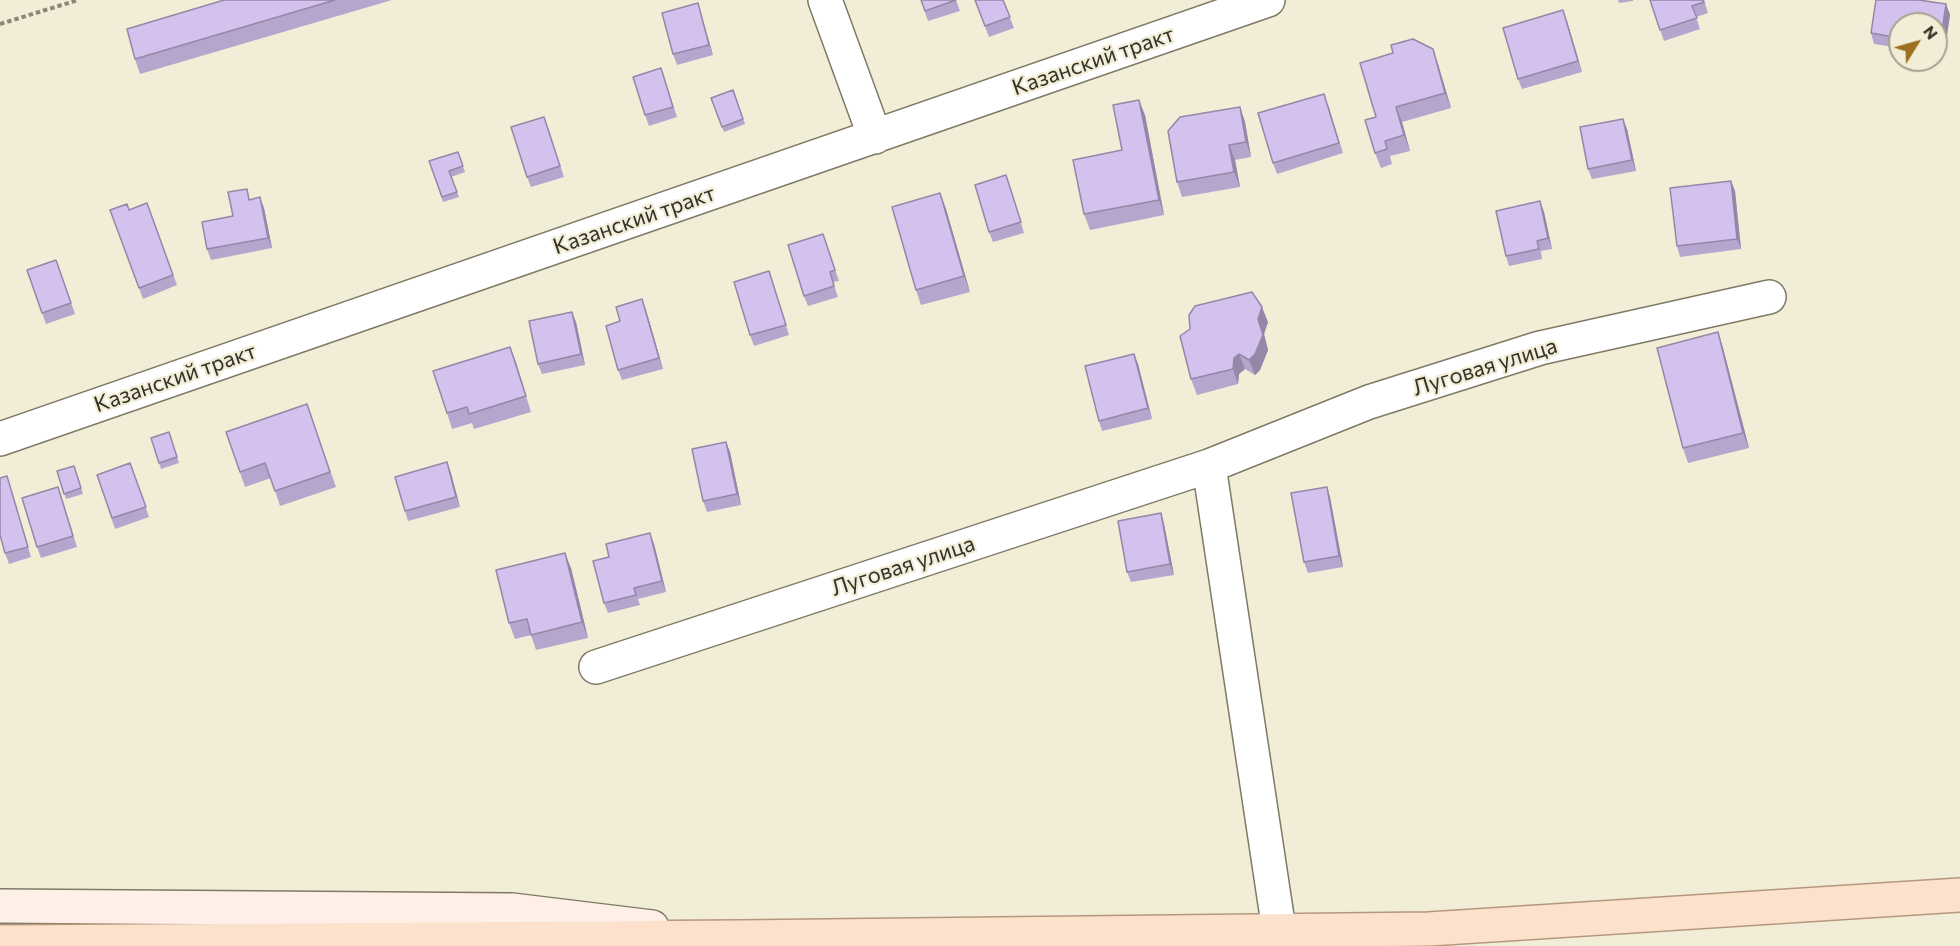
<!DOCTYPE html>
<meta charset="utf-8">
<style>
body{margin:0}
#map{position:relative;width:1960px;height:946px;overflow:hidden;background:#f2edd7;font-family:Commissioner,sans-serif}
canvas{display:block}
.north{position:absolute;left:1888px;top:12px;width:60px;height:60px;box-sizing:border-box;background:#f2edd7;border:2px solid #a6a291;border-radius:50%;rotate:53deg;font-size:16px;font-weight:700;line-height:24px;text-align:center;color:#343229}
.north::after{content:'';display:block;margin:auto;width:21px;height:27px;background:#9d6f20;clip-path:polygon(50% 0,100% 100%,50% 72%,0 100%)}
</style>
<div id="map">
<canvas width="1960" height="946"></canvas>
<div class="north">N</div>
</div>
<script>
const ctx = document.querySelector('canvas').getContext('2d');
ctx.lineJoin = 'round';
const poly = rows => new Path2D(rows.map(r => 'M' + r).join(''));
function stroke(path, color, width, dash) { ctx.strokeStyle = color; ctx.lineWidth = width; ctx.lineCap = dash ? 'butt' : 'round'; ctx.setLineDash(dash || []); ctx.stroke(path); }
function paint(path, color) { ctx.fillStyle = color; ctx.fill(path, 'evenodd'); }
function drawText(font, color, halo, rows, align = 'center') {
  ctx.font = font + ' Commissioner,sans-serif'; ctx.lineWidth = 4.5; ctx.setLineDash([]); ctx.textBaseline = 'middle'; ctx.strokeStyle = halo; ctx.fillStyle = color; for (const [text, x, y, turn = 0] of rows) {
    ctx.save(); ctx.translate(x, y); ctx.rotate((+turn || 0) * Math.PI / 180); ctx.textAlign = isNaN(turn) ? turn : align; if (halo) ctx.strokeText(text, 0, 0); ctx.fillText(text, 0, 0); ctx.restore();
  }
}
const street = poly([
 [825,0,875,137],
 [0,439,1268,0],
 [596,667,1209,466],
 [1279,930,1209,466,1369,402,1540,348,1769,297]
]);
const secondary = poly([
 [0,906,512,910,652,927]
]);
const primary = poly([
 [0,942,740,937,1429,929,1960,895]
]);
stroke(street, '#7e7a66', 36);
stroke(secondary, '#7e7a66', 36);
stroke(primary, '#b5977e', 36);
stroke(poly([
 [0,24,78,0]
]), '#8b8779', 4, [4.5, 3]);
stroke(street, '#fff', 33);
stroke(secondary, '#fef0e6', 33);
stroke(primary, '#fce1cd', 33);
paint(poly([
 [224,0,392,0,140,74,135,59],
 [921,0,956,0,960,11,928,21],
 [975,0,1003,0,1014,28,989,37],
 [1618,0,1633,0,1633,1,1619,3],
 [1650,0,1704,0,1708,13,1696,17,1700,29,1664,41],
 [1946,4,1950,15,1944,55,1936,54,1936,24,1900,24,1900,48,1874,44,1871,33],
 [701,14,713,55,677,65,673,54],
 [1567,21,1582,72,1522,89,1518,79],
 [1438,64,1451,108,1402,122,1410,151,1390,156,1392,164,1381,168,1375,153,1376,117],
 [661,68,677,117,649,126,645,115],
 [733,90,745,124,724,132,711,98],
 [1328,104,1343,153,1277,174,1273,163],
 [1240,107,1245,122,1251,157,1235,160,1240,187,1182,197,1177,182],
 [1145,115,1164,215,1090,230,1084,214,1122,150],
 [548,127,564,177,531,187,527,177],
 [1627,129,1636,171,1592,179,1588,169],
 [458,152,465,172,451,177,459,197,443,202,429,161],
 [1731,181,1735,191,1741,249,1680,257,1677,246],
 [1010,186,1024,233,993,242,989,232],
 [940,193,946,209,970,292,921,305,916,290],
 [251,199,264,208,272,248,211,260,207,249,233,216],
 [1540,201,1544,212,1552,249,1541,251,1542,259,1509,266,1506,256],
 [147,203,177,285,143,299,110,210,129,210],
 [823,234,839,281,833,282,838,297,808,306,804,296],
 [56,260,75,314,46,324,27,270],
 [769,271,789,335,754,346,750,335],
 [646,310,663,369,622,380,618,370,620,321],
 [576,322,585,365,542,374,538,364],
 [1268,322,1264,334,1268,350,1260,370,1255,375,1245,369,1239,374,1238,384,1197,395,1191,379,1190,329],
 [1718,332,1723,348,1749,448,1688,463,1683,448],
 [510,347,531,412,474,429,472,423,452,429,447,413],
 [1134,354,1138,364,1152,419,1102,431,1099,421],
 [307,404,336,487,280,506,271,478,245,487,226,432],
 [169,432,179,463,161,469,151,438],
 [726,442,730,452,741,505,707,512,703,501],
 [447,462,460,507,408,521,405,511],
 [130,463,149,517,115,529,97,475],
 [74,466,83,494,66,499,57,471],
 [7,476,31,557,9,564,5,553],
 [1327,487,1330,497,1343,567,1308,573,1304,562],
 [62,498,77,547,41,558,37,547],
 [1164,524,1174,575,1131,582,1127,572],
 [654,544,666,592,638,599,640,605,608,613,604,603],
 [571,568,588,638,536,650,531,635,515,639,509,623]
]), '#b6a6cd');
paint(poly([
 [698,3,701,14,713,55,709,45],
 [1946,4,1950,15,1944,55,1940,44],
 [1563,10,1567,21,1582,72,1578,61],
 [1433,49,1438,64,1451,108,1445,93],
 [1139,100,1145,115,1164,215,1159,200],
 [1240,107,1245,122,1251,157,1246,142],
 [1396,107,1402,122,1410,151,1404,135],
 [1623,119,1627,129,1636,171,1632,160],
 [1229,145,1235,160,1240,187,1234,172],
 [1731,181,1735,191,1741,249,1737,239],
 [940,193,946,209,970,292,964,276],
 [260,197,264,208,272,248,268,238],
 [1540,201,1544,212,1552,249,1548,238],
 [642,299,646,310,663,369,659,358],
 [1262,307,1268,322,1264,334,1268,350,1260,370,1255,375,1249,360,1258,319],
 [572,312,576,322,585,365,581,354],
 [1718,332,1723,348,1749,448,1743,433],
 [510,347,516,362,531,412,526,396],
 [1134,354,1138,364,1152,419,1148,408],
 [1239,354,1245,369,1239,374,1238,384,1233,369,1234,358],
 [726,442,730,452,741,505,737,494],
 [447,462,451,473,460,507,456,497],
 [1327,487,1330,497,1343,567,1339,556],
 [1161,513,1164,524,1174,575,1170,564],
 [650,533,654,544,666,592,662,581],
 [565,553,571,568,588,638,582,622]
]), '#9487a7');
const building = poly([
 [224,0,335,0,135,59,127,29,224,0],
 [921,0,956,0,925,11,921,0],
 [975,0,1003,0,1010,17,985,26,975,0],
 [1650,0,1703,0,1704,2,1692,6,1697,18,1660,30,1650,0],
 [1876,0,1919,0,1946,4,1940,44,1936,44,1936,24,1900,24,1900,38,1871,33,1876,0],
 [698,3,709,45,673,54,662,13,698,3],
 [1563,10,1578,61,1518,79,1503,28,1563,10],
 [1413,39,1433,49,1445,93,1396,107,1404,135,1385,141,1387,149,1375,153,1365,120,1376,117,1360,63,1393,53,1391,45,1413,39],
 [661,68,673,107,645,115,633,77,661,68],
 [733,90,743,119,722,127,711,98,733,90],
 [1324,94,1339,143,1273,163,1258,113,1324,94],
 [1139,100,1159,200,1084,214,1073,160,1122,150,1113,105,1139,100],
 [1240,107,1246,142,1229,145,1234,172,1177,182,1168,131,1180,117,1240,107],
 [544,117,560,166,527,177,511,127,544,117],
 [1623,119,1632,160,1588,169,1580,127,1623,119],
 [458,152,463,166,449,171,457,192,442,197,429,161,458,152],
 [1006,175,1021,222,989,232,975,185,1006,175],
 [1731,181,1737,239,1677,246,1670,188,1731,181],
 [247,189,249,200,260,197,268,238,207,249,202,222,233,216,228,192,247,189],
 [940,193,964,276,916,290,892,207,940,193],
 [1540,201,1548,238,1537,241,1539,249,1506,256,1496,211,1540,201],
 [147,203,173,275,139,288,110,210,127,204,129,210,147,203],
 [823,234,835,270,830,272,834,286,804,296,788,245,823,234],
 [56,260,71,303,42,313,27,270,56,260],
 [769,271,786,325,750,335,734,282,769,271],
 [1252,292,1262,307,1258,319,1263,335,1255,354,1249,360,1239,354,1234,358,1233,369,1191,379,1180,336,1190,329,1189,315,1195,306,1252,292],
 [642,299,659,358,618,370,606,326,620,321,616,307,642,299],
 [572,312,581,354,538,364,529,321,572,312],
 [1718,332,1743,433,1683,448,1657,348,1718,332],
 [510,347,526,396,469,414,467,407,447,413,433,371,510,347],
 [1134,354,1148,408,1099,421,1085,366,1134,354],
 [307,404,330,472,275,491,265,463,240,472,226,432,307,404],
 [169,432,177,457,159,463,151,438,169,432],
 [726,442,737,494,703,501,692,449,726,442],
 [447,462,456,497,405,511,395,477,447,462],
 [130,463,146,507,112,518,97,475,130,463],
 [74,466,81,488,64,494,57,471,74,466],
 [7,476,28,547,5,553,0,535,0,478,7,476],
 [58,487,73,536,37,547,22,498,58,487],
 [1327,487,1339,556,1304,562,1291,493,1327,487],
 [1161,513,1170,564,1127,572,1118,521,1161,513],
 [650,533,662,581,634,588,636,595,604,603,593,561,609,557,606,544,650,533],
 [565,553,582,622,531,635,527,619,509,623,496,570,565,553]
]);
paint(building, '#d4c1ee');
stroke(building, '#9487a7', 1.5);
drawText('22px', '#343229', '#f2edd7', [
 ["Казанский тракт",1093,61,-19],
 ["Казанский тракт",634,220,-19],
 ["Луговая улица",1485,367,-17],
 ["Казанский тракт",175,378,-19],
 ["Луговая улица",903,566,-18]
]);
</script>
